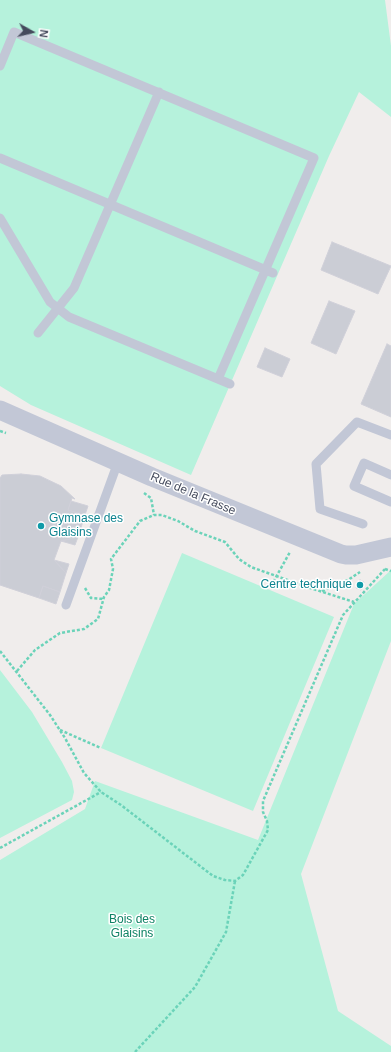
<!DOCTYPE html>
<style>
body{margin:0}
#map{position:relative;width:391px;height:1052px;overflow:hidden;background:#f0edec;font-family:Arial,sans-serif}
canvas{display:block}
.north{position:absolute;left:12px;top:12px;width:40px;height:40px;-webkit-text-stroke:3px #fff;paint-order:stroke;rotate:98deg;font-size:11px;font-weight:700;line-height:16px;text-align:center;color:#444a5c}
.north::after{content:'';display:block;margin:auto;width:14px;height:18px;background:#444a5c;clip-path:polygon(50% 0,100% 100%,50% 72%,0 100%)}
</style>
<div id="map">
<canvas width="391" height="1052"></canvas>
<div class="north">N</div>
</div>
<script>
const ctx = document.querySelector('canvas').getContext('2d');
ctx.lineJoin = 'round';
function paint(path, color) { ctx.fillStyle = color; ctx.fill(path, 'evenodd'); }
const poly = rows => new Path2D(rows.map(r => 'M' + r).join(''));
function stroke(path, color, width, dash) { ctx.strokeStyle = color; ctx.lineWidth = width; ctx.lineCap = dash ? 'butt' : 'round'; ctx.setLineDash(dash || []); ctx.stroke(path); }
function drawText(font, color, halo, rows, align = 'center') {
  ctx.font = font + ' Arial,sans-serif'; ctx.lineWidth = 3; ctx.setLineDash([]); ctx.textBaseline = 'middle'; ctx.strokeStyle = halo; ctx.fillStyle = color; for (const [text, x, y, turn = 0] of rows) {
    ctx.save(); ctx.translate(x, y); ctx.rotate((+turn || 0) * Math.PI / 180); ctx.textAlign = isNaN(turn) ? turn : align; if (halo) ctx.strokeText(text, 0, 0); ctx.fillText(text, 0, 0); ctx.restore();
  }
}
paint(poly([
 [0,0,385,0,391,46,391,117,359,92,329,156,191,475,31,405,0,386],
 [182,553,334,617,253,811,101,748],
 [391,570,391,641,301,874,338,1011,391,1046,391,1052,0,1052,0,860,85,809,95,781,258,840,354,604],
 [0,670,32,712,62,762,72,781,74,792,72,800,0,838]
]), '#b6f2dc');
const building = poly([
 [332,242,391,266,378,294,321,270,332,242],
 [329,301,355,311,336,354,311,343,329,301],
 [387,344,391,346,391,417,361,404,387,344],
 [265,348,290,359,282,377,257,367,265,348],
 [21,474,40,476,61,486,75,499,72,498,68,510,85,515,78,537,61,541,54,560,66,573,60,592,43,586,39,598,0,585,0,478,2,475,21,474],
 [71,501,88,506,85,515,68,510,71,501],
 [78,537,75,545,61,541,78,537],
 [54,560,69,564,66,573,54,560],
 [360,580,364,582,361,590,356,588,360,580],
 [43,586,60,592,56,604,39,598,43,586]
]);
paint(building, '#cbcdd5');
stroke(building, '#d0d0d9', 1);
stroke(poly([
 [0,431,6,433],
 [144,493,151,498,154,515],
 [385,569,391,571],
 [271,586,290,552],
 [85,588,91,598,104,599],
 [322,591,348,580,360,572],
 [0,651,50,715,65,738,84,773,101,792,121,805,213,876,225,880,235,881,243,875,268,830,267,821,263,812,263,801,343,615,385,569],
 [17,671,35,650,60,633,84,629,98,619,104,597,109,590,113,569,111,559,140,521,154,515,162,515,178,521,195,531,225,542,239,559,251,567,307,587,354,602],
 [60,730,101,748],
 [0,848,101,792],
 [135,1052,195,987,226,932,235,881]
]), '#6bd3b9', 2.5, [3, 2]);
stroke(poly([
 [0,66,14,32,314,158,218,379],
 [0,158,273,273],
 [0,218,50,302,69,317,230,384],
 [38,333,74,288,159,92],
 [391,475,364,463,354,486,391,502],
 [363,524,320,509,316,464,357,422,391,435],
 [66,605,118,462]
]), '#c2c7d6', 9);
stroke(poly([
 [0,410,152,477,341,554,346,555,356,555,391,547]
]), '#c2c7d6', 19);
for (const [x, y, r, color] of [
 [41,526,4,"#0f9aa8"],
 [360,585,4,"#0f9aa8"]
]) { const dot = new Path2D(); dot.arc(x, y, r, 0, 2 * Math.PI); ctx.fillStyle = color; ctx.fill(dot); stroke(dot, '#fff', 1.5); }
drawText('12px', '#444a5c', '#fff', [
 ["Rue de la Frasse",193,494,23]
]);
drawText('12px', '#0d838f', '#fff', [
 ["Gymnase des",49,519],
 ["Glaisins",49,533],
 ["Centre technique",352,585,"right"]
], 'left');
drawText('12px', '#0f8365', '#fff', [
 ["Bois des",132,920],
 ["Glaisins",132,934]
]);
</script>
